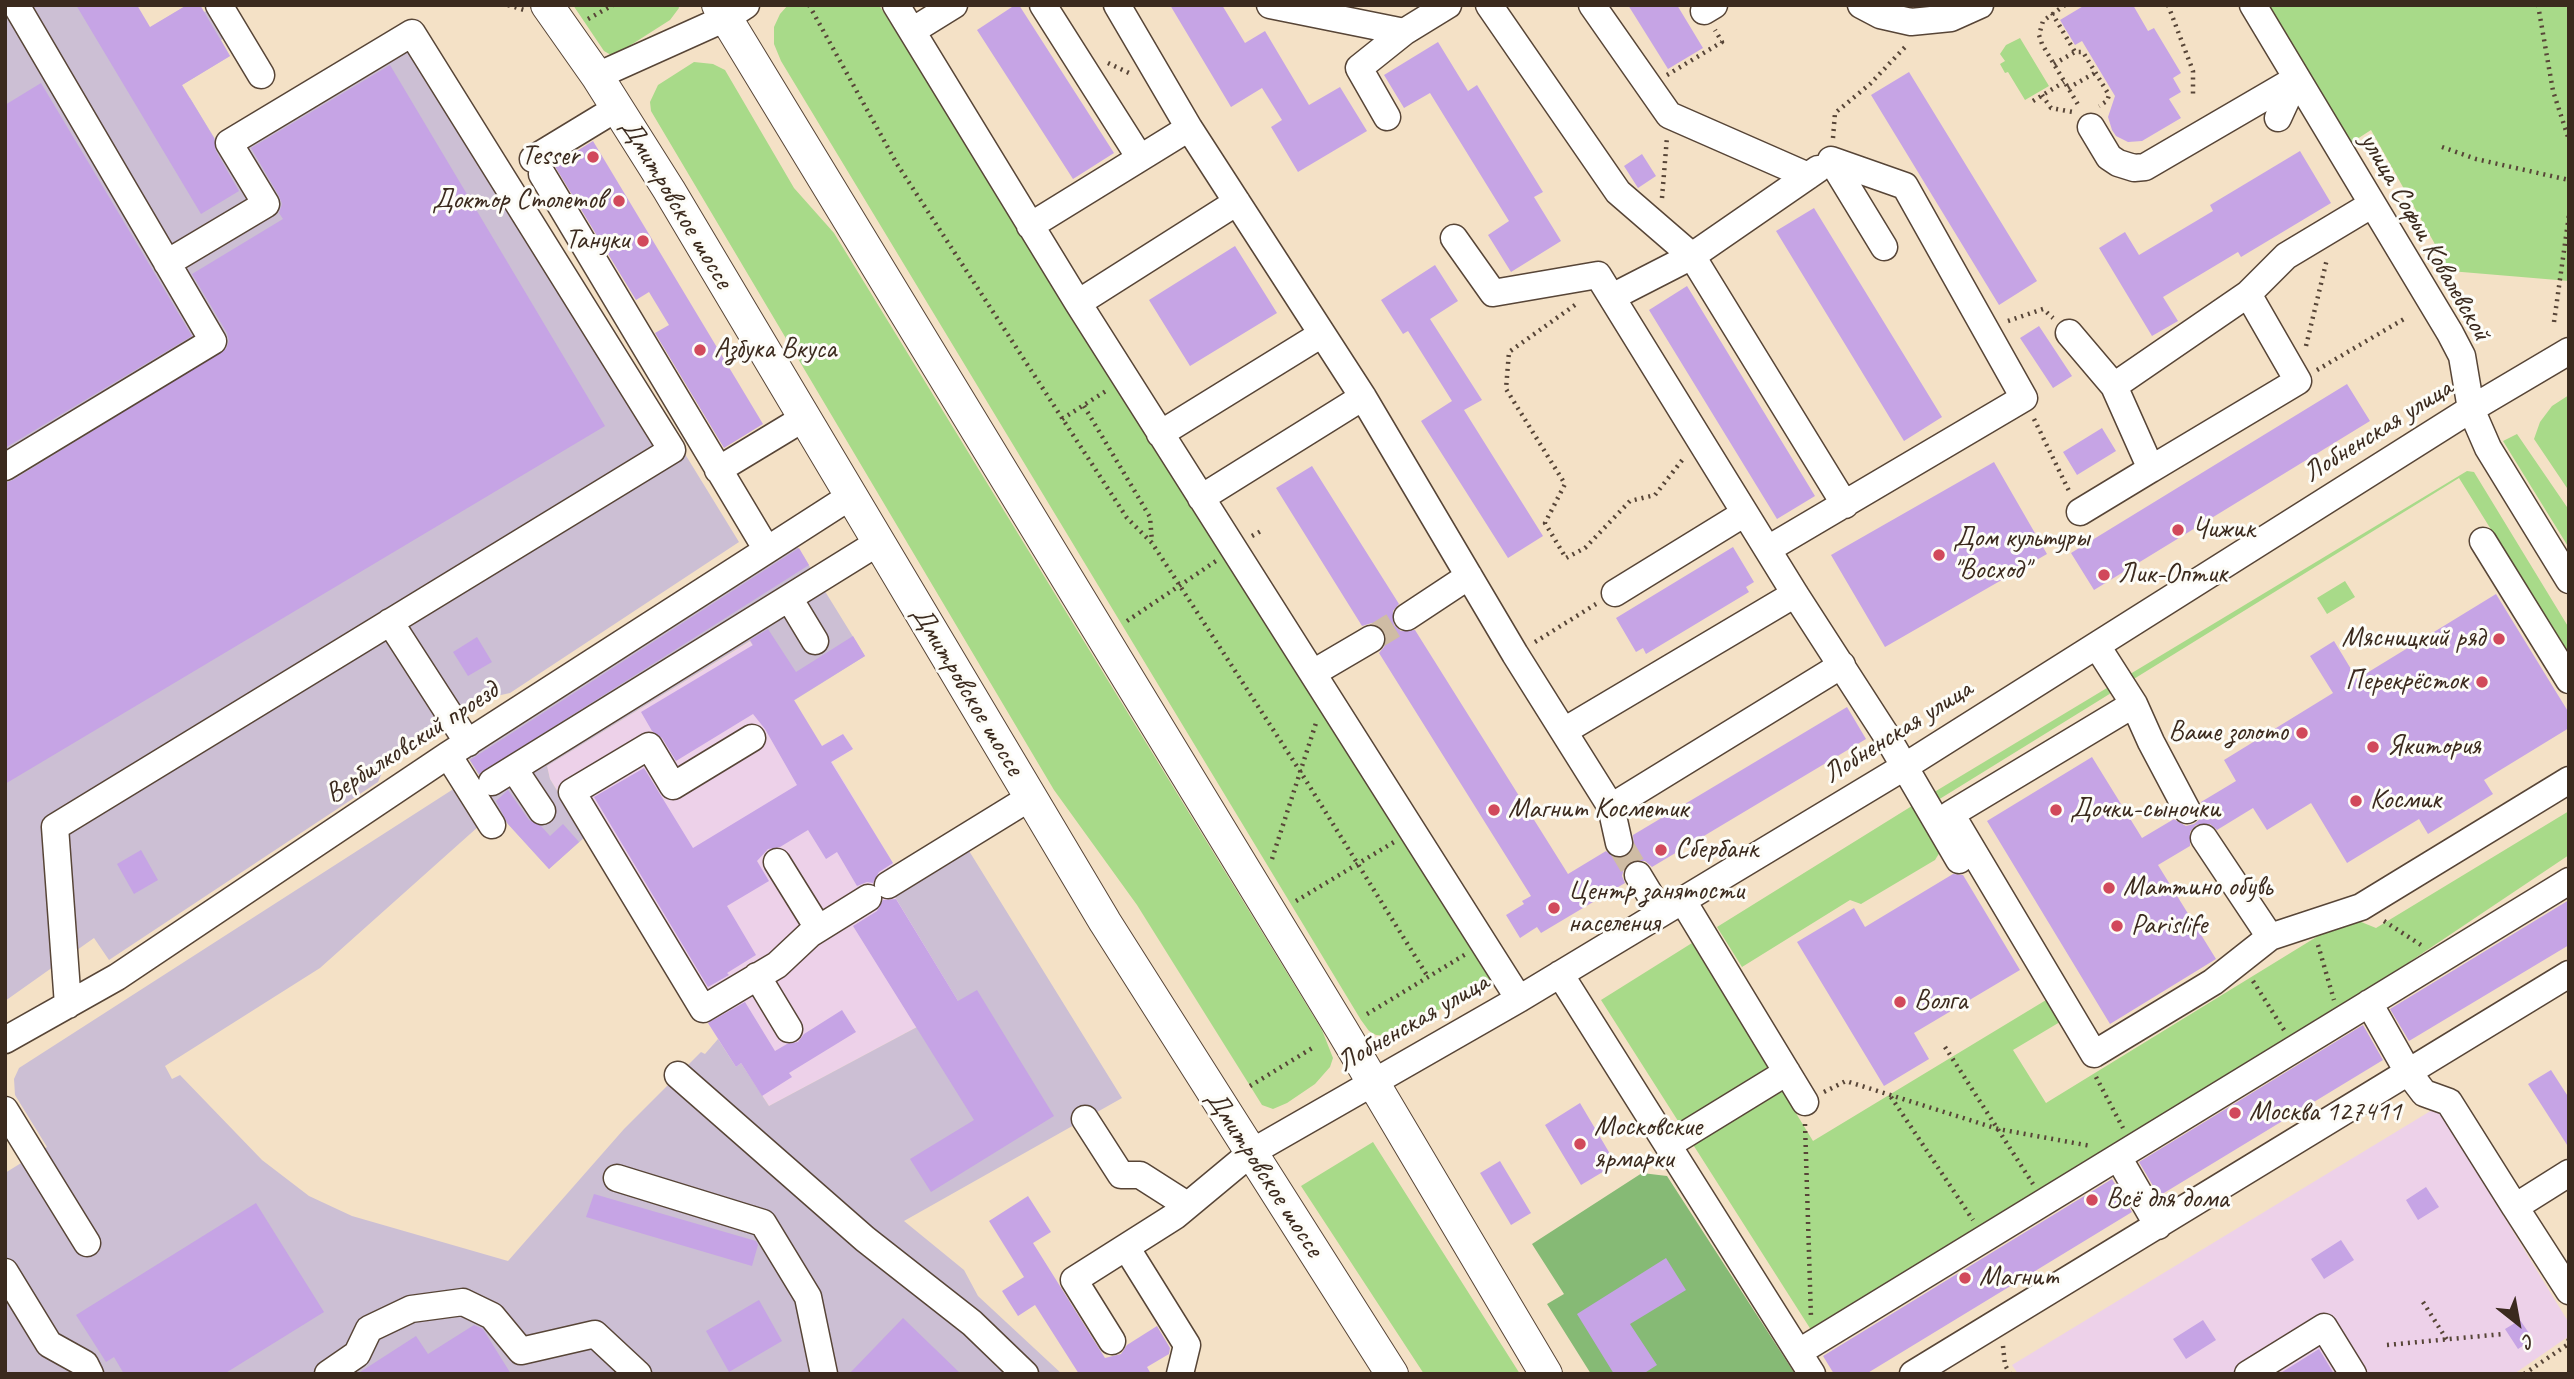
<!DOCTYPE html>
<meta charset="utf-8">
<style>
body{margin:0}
#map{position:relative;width:2574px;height:1379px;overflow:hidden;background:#f4e1c6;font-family:Caveat,sans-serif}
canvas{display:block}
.frame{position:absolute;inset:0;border:7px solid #3b2a1e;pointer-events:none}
.north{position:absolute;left:2483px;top:1288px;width:70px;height:70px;-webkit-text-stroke:5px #fdfcf7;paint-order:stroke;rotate:149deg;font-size:19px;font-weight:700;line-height:28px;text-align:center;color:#3b2a1e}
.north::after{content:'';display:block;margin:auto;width:24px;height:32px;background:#3b2a1e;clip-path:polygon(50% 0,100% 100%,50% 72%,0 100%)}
</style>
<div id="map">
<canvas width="2574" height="1379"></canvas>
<div class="frame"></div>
<div class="north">С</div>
</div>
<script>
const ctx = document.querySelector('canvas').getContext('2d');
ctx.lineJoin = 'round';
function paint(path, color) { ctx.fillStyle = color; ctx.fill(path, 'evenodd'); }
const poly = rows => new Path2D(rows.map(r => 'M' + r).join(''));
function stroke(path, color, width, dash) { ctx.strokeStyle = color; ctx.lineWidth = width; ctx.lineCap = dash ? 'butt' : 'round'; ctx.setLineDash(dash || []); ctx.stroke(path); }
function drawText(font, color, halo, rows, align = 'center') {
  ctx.font = font + ' Caveat,sans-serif'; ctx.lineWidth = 6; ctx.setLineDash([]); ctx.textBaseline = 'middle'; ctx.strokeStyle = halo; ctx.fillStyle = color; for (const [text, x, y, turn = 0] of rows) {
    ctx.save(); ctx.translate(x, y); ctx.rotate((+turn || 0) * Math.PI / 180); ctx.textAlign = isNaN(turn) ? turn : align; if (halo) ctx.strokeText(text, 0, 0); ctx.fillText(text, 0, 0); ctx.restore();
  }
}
paint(poly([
 [751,641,822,746,843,734,853,749,832,762,895,867,958,1001,915,1028,769,1106,742,1064,736,1067,708,1023,701,1016,550,779,547,766],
 [2437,1107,2569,1323,2569,1336,2514,1374,2018,1374,2012,1365]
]), '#edd1e9');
paint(poly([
 [5,5,137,5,141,33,187,5,200,5,204,12,212,8,228,35,221,40,230,56,169,93,176,106,190,98,215,139,418,19,739,542,510,693,474,701,388,759,378,782,109,960,94,938,5,1001],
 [797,546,865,656,790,703,750,641,547,766,550,779,585,837,549,869,485,799,480,777,467,756],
 [455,788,479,826,320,968,165,1066,172,1079,180,1075,262,1160,309,1196,352,1216,508,1261,624,1129,701,1052,705,1054,718,1039,736,1067,741,1063,769,1106,917,1027,958,1001,892,892,966,846,1122,1098,904,1221,964,1270,978,1296,1062,1374,5,1374,5,1173,47,1147,15,1095,14,1079,19,1068]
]), '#ccbfd4');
paint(poly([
 [573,5,678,5,679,8,670,20,623,50,611,55,604,51],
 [788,5,879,5,1491,972,1490,979,1404,1031,1392,1036,1376,1035,1369,1031,1361,1020,781,61,774,44,774,27,780,14],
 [2260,5,2569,5,2569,281,2450,271,2371,130,2351,143],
 [2020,38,2049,86,2025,100,2008,72,2005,73,2000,64,2005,61,2000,54,2006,45],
 [694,62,713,64,725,70,794,188,834,233,1322,1030,1333,1058,1330,1067,1315,1084,1287,1103,1273,1109,1262,1105,1137,905,1054,790,651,111,650,102,658,85],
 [2569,395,2569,491,2534,439,2540,422,2552,406],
 [2517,434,2569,510,2569,548,2503,441],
 [2467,471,2474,472,2569,628,2569,655,2459,478,1938,800,1955,828,1935,860,1861,904,1850,900,1742,967,1717,927,1936,791],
 [2345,581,2355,597,2327,614,2317,598],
 [2569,811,2569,855,2366,991,1813,1333,1601,1000,1692,943,1813,1141,2056,994,2070,1016,2013,1050,2046,1103,2349,917,2376,928],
 [1373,1142,1520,1374,1424,1374,1301,1186]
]), '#a8da89');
paint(poly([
 [1642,1173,1667,1176,1795,1374,1591,1374,1547,1304,1564,1294,1532,1244]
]), '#86ba75');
paint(poly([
 [76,5,137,5,150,27,187,5,200,5,230,56,182,85,214,138,216,151,239,191,201,214],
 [1015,5,1019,5,1114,153,1073,179,977,30],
 [1170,5,1222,5,1245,43,1265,31,1309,105,1340,87,1367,131,1298,172,1271,127,1282,120,1262,88,1231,107],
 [1628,5,1677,5,1703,48,1668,69],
 [2085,5,2133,5,2148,31,2154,28,2181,73,2173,78,2181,92,2169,99,2181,118,2142,141,2128,142,2116,136,2112,130,2108,117,2115,96,2082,41,2075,45,2060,20],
 [1438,42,1468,91,1477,85,1543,192,1534,197,1561,241,1511,272,1488,235,1509,221,1430,93,1404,108,1384,75],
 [390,65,605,426,5,784,5,483,13,480,226,349,229,341,227,333,192,274,283,219,279,213,282,204,279,196,251,148],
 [1909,72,2037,281,1999,305,1871,95],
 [41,83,192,336,5,448,5,105],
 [593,141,763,424,724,448,655,333,669,325,649,292,636,300,554,165],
 [2300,151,2331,203,2241,257,2238,252,2163,297,2178,321,2152,336,2099,248,2125,232,2139,255,2213,211,2210,205],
 [1642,154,1656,176,1638,188,1624,166],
 [1814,208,1942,417,1904,441,1776,231],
 [1235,246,1277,313,1190,366,1149,300],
 [1435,265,1458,301,1430,319,1482,400,1464,410,1543,536,1508,558,1421,421,1452,401,1408,331,1403,334,1381,300],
 [1687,286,1815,496,1777,519,1649,310],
 [2039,326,2072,376,2053,388,2020,338],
 [2347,384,2370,421,2094,590,2071,553],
 [2102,428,2116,451,2077,475,2063,452],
 [1994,462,2047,554,1885,647,1831,555],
 [1312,466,1399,604,1393,611,1394,625,1401,631,1415,630,1568,874,1606,851,1615,858,1629,855,1634,847,1633,835,1847,707,1866,739,1652,867,1645,861,1630,861,1624,868,1622,876,1625,883,1541,933,1537,927,1520,938,1506,915,1524,904,1522,901,1531,896,1379,653,1384,647,1387,640,1384,630,1372,623,1362,626,1276,488],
 [1733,547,1754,582,1746,587,1749,592,1646,654,1643,648,1636,652,1616,618],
 [799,548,809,565,479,774,470,760],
 [2496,594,2569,713,2569,728,2484,780,2493,794,2428,834,2419,819,2347,863,2311,803,2267,830,2253,808,2217,830,2210,824,2196,825,2190,832,2190,846,2158,865,2216,959,2110,1024,1987,821,2092,757,2142,838,2174,819,2186,826,2194,824,2201,818,2203,810,2201,802,2236,781,2224,760,2333,693,2310,656,2334,641,2357,679],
 [768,629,796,672,853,636,865,656,794,700,822,746,843,734,853,749,831,762,893,863,879,872,873,883,867,882,857,886,837,852,826,859,808,830,780,847,768,849,757,861,769,881,727,906,756,955,727,973,729,975,708,987,594,797,644,768,693,848,797,785,765,729,753,714,676,761,662,738,652,731,641,712,753,645,750,640],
 [477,637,492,662,468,676,453,652],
 [508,790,529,820,541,826,550,836,563,824,579,842,549,869,508,824,496,801],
 [141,850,158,880,134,894,117,864],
 [1953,874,1963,875,2020,970,1914,1033,1929,1059,1884,1086,1797,942,1854,908,1865,927],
 [896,899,958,1001,977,990,1054,1116,931,1192,910,1159,974,1120,853,926,877,911,883,900],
 [2569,900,2569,945,2409,1041,2390,1009],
 [745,1002,775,1051,787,1044,798,1042,804,1034,842,1010,856,1032,789,1073,792,1077,762,1096,741,1063,736,1067,708,1023],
 [2363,1025,2383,1060,2159,1196,2139,1162],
 [2551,1070,2569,1098,2569,1148,2528,1084],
 [1580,1103,1616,1164,1581,1185,1545,1125],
 [1500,1161,1531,1213,1511,1225,1480,1173],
 [2112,1179,2132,1212,1866,1374,1834,1374,1823,1356],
 [2426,1187,2439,1207,2418,1220,2406,1200],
 [594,1194,756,1241,758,1245,752,1266,586,1217],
 [1028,1196,1051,1232,1033,1243,1105,1358,1121,1354,1127,1345,1157,1326,1170,1348,1169,1354,1147,1367,1151,1374,1079,1374,1035,1305,1018,1316,1002,1291,1024,1277,989,1221],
 [256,1203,324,1312,224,1374,124,1374,114,1357,106,1362,76,1315],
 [2341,1240,2354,1260,2324,1279,2311,1259],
 [1666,1258,1686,1290,1630,1324,1657,1365,1643,1374,1614,1374,1577,1314],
 [759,1300,782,1341,729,1372,706,1331],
 [903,1318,961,1374,849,1374],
 [2203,1320,2216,1340,2186,1359,2173,1339],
 [2520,1320,2533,1339,2518,1349,2505,1329],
 [474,1325,483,1329,511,1374,357,1374,416,1336,428,1354],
 [2319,1349,2334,1374,2279,1374]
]), '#c6a4e5');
stroke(poly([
 [1371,639,1407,617],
 [1619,843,1638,875]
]), '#cfbca4', 26, [26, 13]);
const minor = poly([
 [219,5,261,75],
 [896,5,1078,303,1519,999],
 [1043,5,1140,158],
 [1117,5,1189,128,1363,397,1515,654,1611,807,1619,843],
 [1270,5,1404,32,1448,5],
 [1489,5,1618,192,1692,256,1845,505],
 [1592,5,1669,115,1808,176],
 [1861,5,1880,15,1911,22,1951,18,1980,5],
 [2253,5,2450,333,2462,356,2471,409,2488,448,2569,580],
 [1704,11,1714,5],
 [912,31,954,5],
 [597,76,726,18,746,5],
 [1387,117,1359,68,1404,32],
 [2278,118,2296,79],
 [2091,127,2109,157,2118,163,2134,168,2145,167,2296,79],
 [533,159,617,108],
 [542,174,767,550],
 [1030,226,1189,128],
 [1454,238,1493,293,1598,275,1795,594,1886,735,1959,860],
 [2248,294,2298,381,2151,469,2114,386,2248,294,2286,256,2371,205],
 [1612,297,1692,256,1818,169],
 [1078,303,1237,202],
 [2069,333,2114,386],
 [1160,434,1322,334],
 [5,467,213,341,16,5],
 [718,470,804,418],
 [1201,498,1363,397],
 [2080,512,2151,469],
 [2483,541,2569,680],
 [1768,549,2024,398,1905,186,1831,160,1884,247],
 [1615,593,1745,513],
 [789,598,815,641],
 [1407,617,1469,576],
 [390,622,468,743],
 [2097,646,2134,704,2151,742,2187,810],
 [1313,673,1371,639],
 [2134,704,1951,814,2094,1054,2213,982,2270,937],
 [1564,731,1795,594],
 [752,738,673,786,649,746,572,792,703,1009,777,965,810,934,868,898],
 [448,755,492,825],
 [514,769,542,811],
 [492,782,879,542],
 [1611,807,1842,665],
 [2204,838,2270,937,2361,907,2569,780],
 [777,862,818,928],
 [1638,875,1661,913],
 [888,885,1031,797],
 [1683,901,1805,1102],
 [1560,974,1812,1374],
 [757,976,789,1029],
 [2369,1003,2408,1072,2424,1093,2449,1102,2515,1207],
 [68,1005,55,827,672,450,412,33,229,143,266,204,167,263],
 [5,1040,117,977,448,755,851,496],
 [678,1075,865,1239,972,1323,1025,1374],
 [5,1110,87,1243],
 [1085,1119,1121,1175,1140,1175,1187,1205],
 [1668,1145,1787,1072],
 [2118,1157,2158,1226],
 [2569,1173,2515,1207,2569,1291],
 [617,1178,763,1223,808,1297,824,1374],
 [1126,1247,1187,1345,1180,1374],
 [5,1272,49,1344,85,1364,90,1374],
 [1112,1341,1074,1280,1175,1216,1252,1152,1519,999,1904,767,2471,409,2569,351],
 [1799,1352,2569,881],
 [328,1374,357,1354,369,1329,411,1309,463,1302,492,1316,521,1351,595,1334,638,1374],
 [1913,1374,2569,974],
 [2248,1374,2324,1327,2353,1374]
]);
const major = poly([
 [547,5,597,76,669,190,1105,922,1392,1374],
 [718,5,1342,1030,1546,1374]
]);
stroke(minor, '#574537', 29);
stroke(major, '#574537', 34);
stroke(poly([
 [508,5,524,10],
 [809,5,897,164,1127,518,1152,543,1180,586,1300,771,1428,977],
 [2065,5,2043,21,2039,35,2042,44,2080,108],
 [2168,5,2193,71,2193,98],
 [2538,5,2553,91,2569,140],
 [2052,13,2075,52,2083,52,2109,95,2107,101,2099,106],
 [588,19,613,5],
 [1108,63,1129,73],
 [2054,64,2075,52],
 [1667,75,1722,42,1715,30],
 [2068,88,2095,73],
 [2042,95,2051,108,2073,112],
 [2033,101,2064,82],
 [1833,138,1835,113,1870,84,1907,45],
 [2442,147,2476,159,2569,180],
 [1662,198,1667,137],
 [1575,305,1509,352,1506,389,1565,484,1545,523,1566,558,1585,548,1630,501,1655,495,1683,459],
 [2008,321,2043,309,2053,318],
 [2554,322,2569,215],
 [2306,346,2327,259],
 [2317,370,2404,319],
 [1084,406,1150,517,1152,542],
 [1062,419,1106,391],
 [2034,419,2070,493],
 [1252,536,1261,531],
 [1127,621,1216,561],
 [1535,642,1596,604],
 [1272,859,1316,723],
 [1296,901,1394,842],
 [2384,921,2421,945],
 [2318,945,2334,1000],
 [2253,981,2284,1030],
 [1367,1014,1466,954],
 [1945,1047,2033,1184],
 [2096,1077,2123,1128],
 [1250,1086,1314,1047],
 [1824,1092,1846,1081,1998,1129,2091,1146],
 [1891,1097,1973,1220],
 [1805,1124,1811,1318],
 [2423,1302,2447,1340],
 [2387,1345,2503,1334],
 [2003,1346,2005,1365,2010,1374],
 [2524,1374,2567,1345,2569,1339]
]), '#574537', 4.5, [2, 5]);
stroke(minor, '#fff', 26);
stroke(major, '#fff', 32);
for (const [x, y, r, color] of [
 [593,157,7,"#d1495b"],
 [619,201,7,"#d1495b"],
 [643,241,7,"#d1495b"],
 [700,350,7,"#d1495b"],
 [2178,530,7,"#d1495b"],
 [1939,555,7,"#d1495b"],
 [2104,575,7,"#d1495b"],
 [2499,639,7,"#d1495b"],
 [2482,682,7,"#d1495b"],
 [2302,733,7,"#d1495b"],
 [2373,747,7,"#d1495b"],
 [2356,801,7,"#d1495b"],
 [1494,810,7,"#d1495b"],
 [2056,810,7,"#d1495b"],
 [1661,850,7,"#d1495b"],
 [2109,888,7,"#d1495b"],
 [1554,908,7,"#d1495b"],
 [2117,926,7,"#d1495b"],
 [1900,1002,7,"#d1495b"],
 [2235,1113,7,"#d1495b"],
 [1580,1144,7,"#d1495b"],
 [2092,1200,7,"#d1495b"],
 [1965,1278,7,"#d1495b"]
]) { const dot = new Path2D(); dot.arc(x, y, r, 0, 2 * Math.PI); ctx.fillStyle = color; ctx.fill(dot); stroke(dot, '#fdfcf7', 2.5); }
drawText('28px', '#3b2a1e', '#fdfcf7', [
 ["Tesser",579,157,"right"],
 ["Доктор Столетов",605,201,"right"],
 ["Тануки",629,241,"right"],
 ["Азбука Вкуса",714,350],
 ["Чижик",2192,530],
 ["Дом культуры",1953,539],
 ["\"Восход\"",1953,571],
 ["Лик-Оптик",2118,575],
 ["Мясницкий ряд",2485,639,"right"],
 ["Перекрёсток",2468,682,"right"],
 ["Ваше золото",2288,733,"right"],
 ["Якитория",2387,747],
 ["Космик",2370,801],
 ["Магнит Косметик",1508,810],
 ["Дочки-сыночки",2070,810],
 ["Сбербанк",1675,850],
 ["Маттино обувь",2123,888],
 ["Центр занятости",1568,892],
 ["населения",1568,924],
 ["Parislife",2131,926],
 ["Волга",1914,1002],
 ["Москва 127411",2249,1113],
 ["Московские",1594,1128],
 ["ярмарки",1594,1160],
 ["Всё для дома",2106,1200],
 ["Магнит",1979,1278]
], 'left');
drawText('28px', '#3b2a1e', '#fdfcf7', [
 ["Дмитровское шоссе",676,204,59],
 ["улица Софьи Ковалевской",2425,237,60],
 ["Лобненская улица",2378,431,-32],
 ["Дмитровское шоссе",967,691,59],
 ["Лобненская улица",1898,732,-32],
 ["Вербилковский проезд",412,743,-33],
 ["Лобненская улица",1413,1023,-30],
 ["Дмитровское шоссе",1264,1174,57]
]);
</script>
